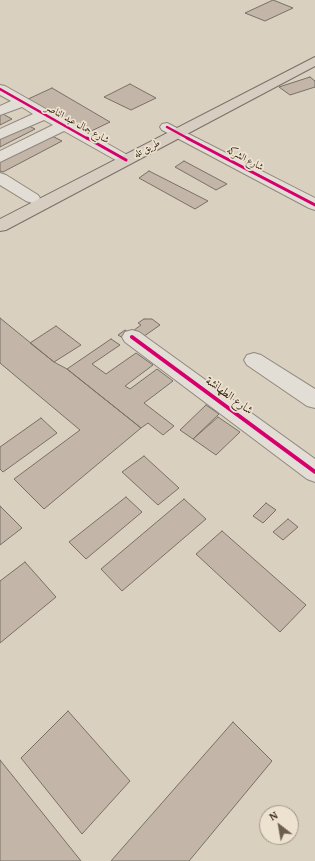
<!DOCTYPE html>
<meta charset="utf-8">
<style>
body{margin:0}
#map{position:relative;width:315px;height:861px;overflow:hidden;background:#dad0c0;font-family:"Gentium Book Plus",serif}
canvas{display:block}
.north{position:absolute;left:259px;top:805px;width:40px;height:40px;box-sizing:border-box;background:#ede2cf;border:1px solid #a29584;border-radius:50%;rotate:329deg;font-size:11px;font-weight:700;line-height:16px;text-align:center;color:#322114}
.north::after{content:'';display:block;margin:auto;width:14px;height:18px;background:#6d5e50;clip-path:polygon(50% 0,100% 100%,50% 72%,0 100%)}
</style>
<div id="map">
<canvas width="315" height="861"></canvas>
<div class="north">N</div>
</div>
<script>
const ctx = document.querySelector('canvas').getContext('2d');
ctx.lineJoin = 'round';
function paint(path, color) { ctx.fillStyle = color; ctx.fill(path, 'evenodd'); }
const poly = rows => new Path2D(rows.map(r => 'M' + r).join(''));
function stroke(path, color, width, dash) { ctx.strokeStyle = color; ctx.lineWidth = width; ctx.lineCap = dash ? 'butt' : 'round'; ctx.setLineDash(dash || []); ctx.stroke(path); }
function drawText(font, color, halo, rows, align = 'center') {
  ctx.font = font + ' "Gentium Book Plus",Amiri,serif'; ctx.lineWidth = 3.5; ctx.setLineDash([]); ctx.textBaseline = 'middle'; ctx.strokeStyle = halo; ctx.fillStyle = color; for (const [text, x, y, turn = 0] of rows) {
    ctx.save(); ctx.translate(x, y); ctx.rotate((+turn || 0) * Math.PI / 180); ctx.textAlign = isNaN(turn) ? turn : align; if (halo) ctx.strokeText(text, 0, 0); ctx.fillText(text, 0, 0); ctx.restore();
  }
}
const building = poly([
 [273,0,293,8,265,21,245,13,273,0],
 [310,77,315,81,315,87,290,95,279,87,310,77],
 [130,84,156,98,131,110,104,97,130,84],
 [52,88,110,122,81,136,26,100,52,88],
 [0,113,1,113,12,119,0,125,0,113],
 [25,124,35,129,0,147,0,137,25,124],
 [52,136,62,141,3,172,0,171,0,162,52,136],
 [184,161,227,184,216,190,175,167,184,161],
 [149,171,208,201,195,209,139,178,149,171],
 [0,318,54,362,67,369,141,428,44,509,14,479,80,430,0,363,0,318],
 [144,319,152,319,160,325,133,344,118,335,125,330,130,333,141,325,138,323,144,319],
 [56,326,81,345,54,362,30,343,56,326],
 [111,339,120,345,92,364,106,374,136,353,153,365,125,386,130,389,157,369,173,381,144,403,174,426,163,435,148,423,141,428,67,369,111,339],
 [206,405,219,414,193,439,180,430,206,405],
 [218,417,240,432,216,455,193,439,218,417],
 [41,418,57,433,3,472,0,469,0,447,41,418],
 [144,456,179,488,158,505,122,472,144,456],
 [126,497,142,512,86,559,69,542,126,497],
 [184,499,206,519,122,591,101,569,184,499],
 [266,503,276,510,263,523,253,516,266,503],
 [0,506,22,528,0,545,0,506],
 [288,519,298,527,283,540,273,532,288,519],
 [222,531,306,605,280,632,196,554,222,531],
 [25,562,56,597,0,643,0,581,25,562],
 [68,711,130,781,82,834,21,758,68,711],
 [233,722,272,761,189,861,111,861,233,722],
 [0,760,81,861,0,861,0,760]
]);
paint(building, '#c3b5a7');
stroke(building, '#787067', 1);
const minor = poly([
 [0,85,5,86,131,157,134,160,131,163,126,165,121,163,64,131,0,162,0,151,53,125,44,120,0,139,0,129,33,114,22,107,0,115,0,106,11,101,0,95,0,85],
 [167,123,315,198,315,210,309,208,162,130,160,127,162,124,167,123],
 [0,173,6,175,38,195,40,198,38,201,32,203,26,201,0,185,0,173],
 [132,330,139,332,315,459,315,482,307,479,125,342,122,337,125,332,132,330],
 [254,353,261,355,315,389,315,408,307,406,247,365,244,360,247,355,254,353]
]);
const major = poly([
 [315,57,315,66,6,230,0,231,0,219,315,57]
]);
stroke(minor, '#90887d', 2);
stroke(major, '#787067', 2);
paint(minor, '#e2ddd5');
paint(major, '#d7cdc0');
stroke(poly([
 [0,89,88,139],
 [167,127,189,139]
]), '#d6006c', 2.5);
stroke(poly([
 [87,138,126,160],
 [187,138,315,205]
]), '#d6006c', 3);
stroke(poly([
 [132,337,315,472]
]), '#d6006c', 4);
drawText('10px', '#322114', '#ede2cf', [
 ["شارع جمال عبد الناصر",77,124,29],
 ["طريق تله",147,149,-28],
 ["شارع الشركه",245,159,28]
]);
drawText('12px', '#322114', '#ede2cf', [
 ["شارع الطهانشة",229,396,36]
]);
</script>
